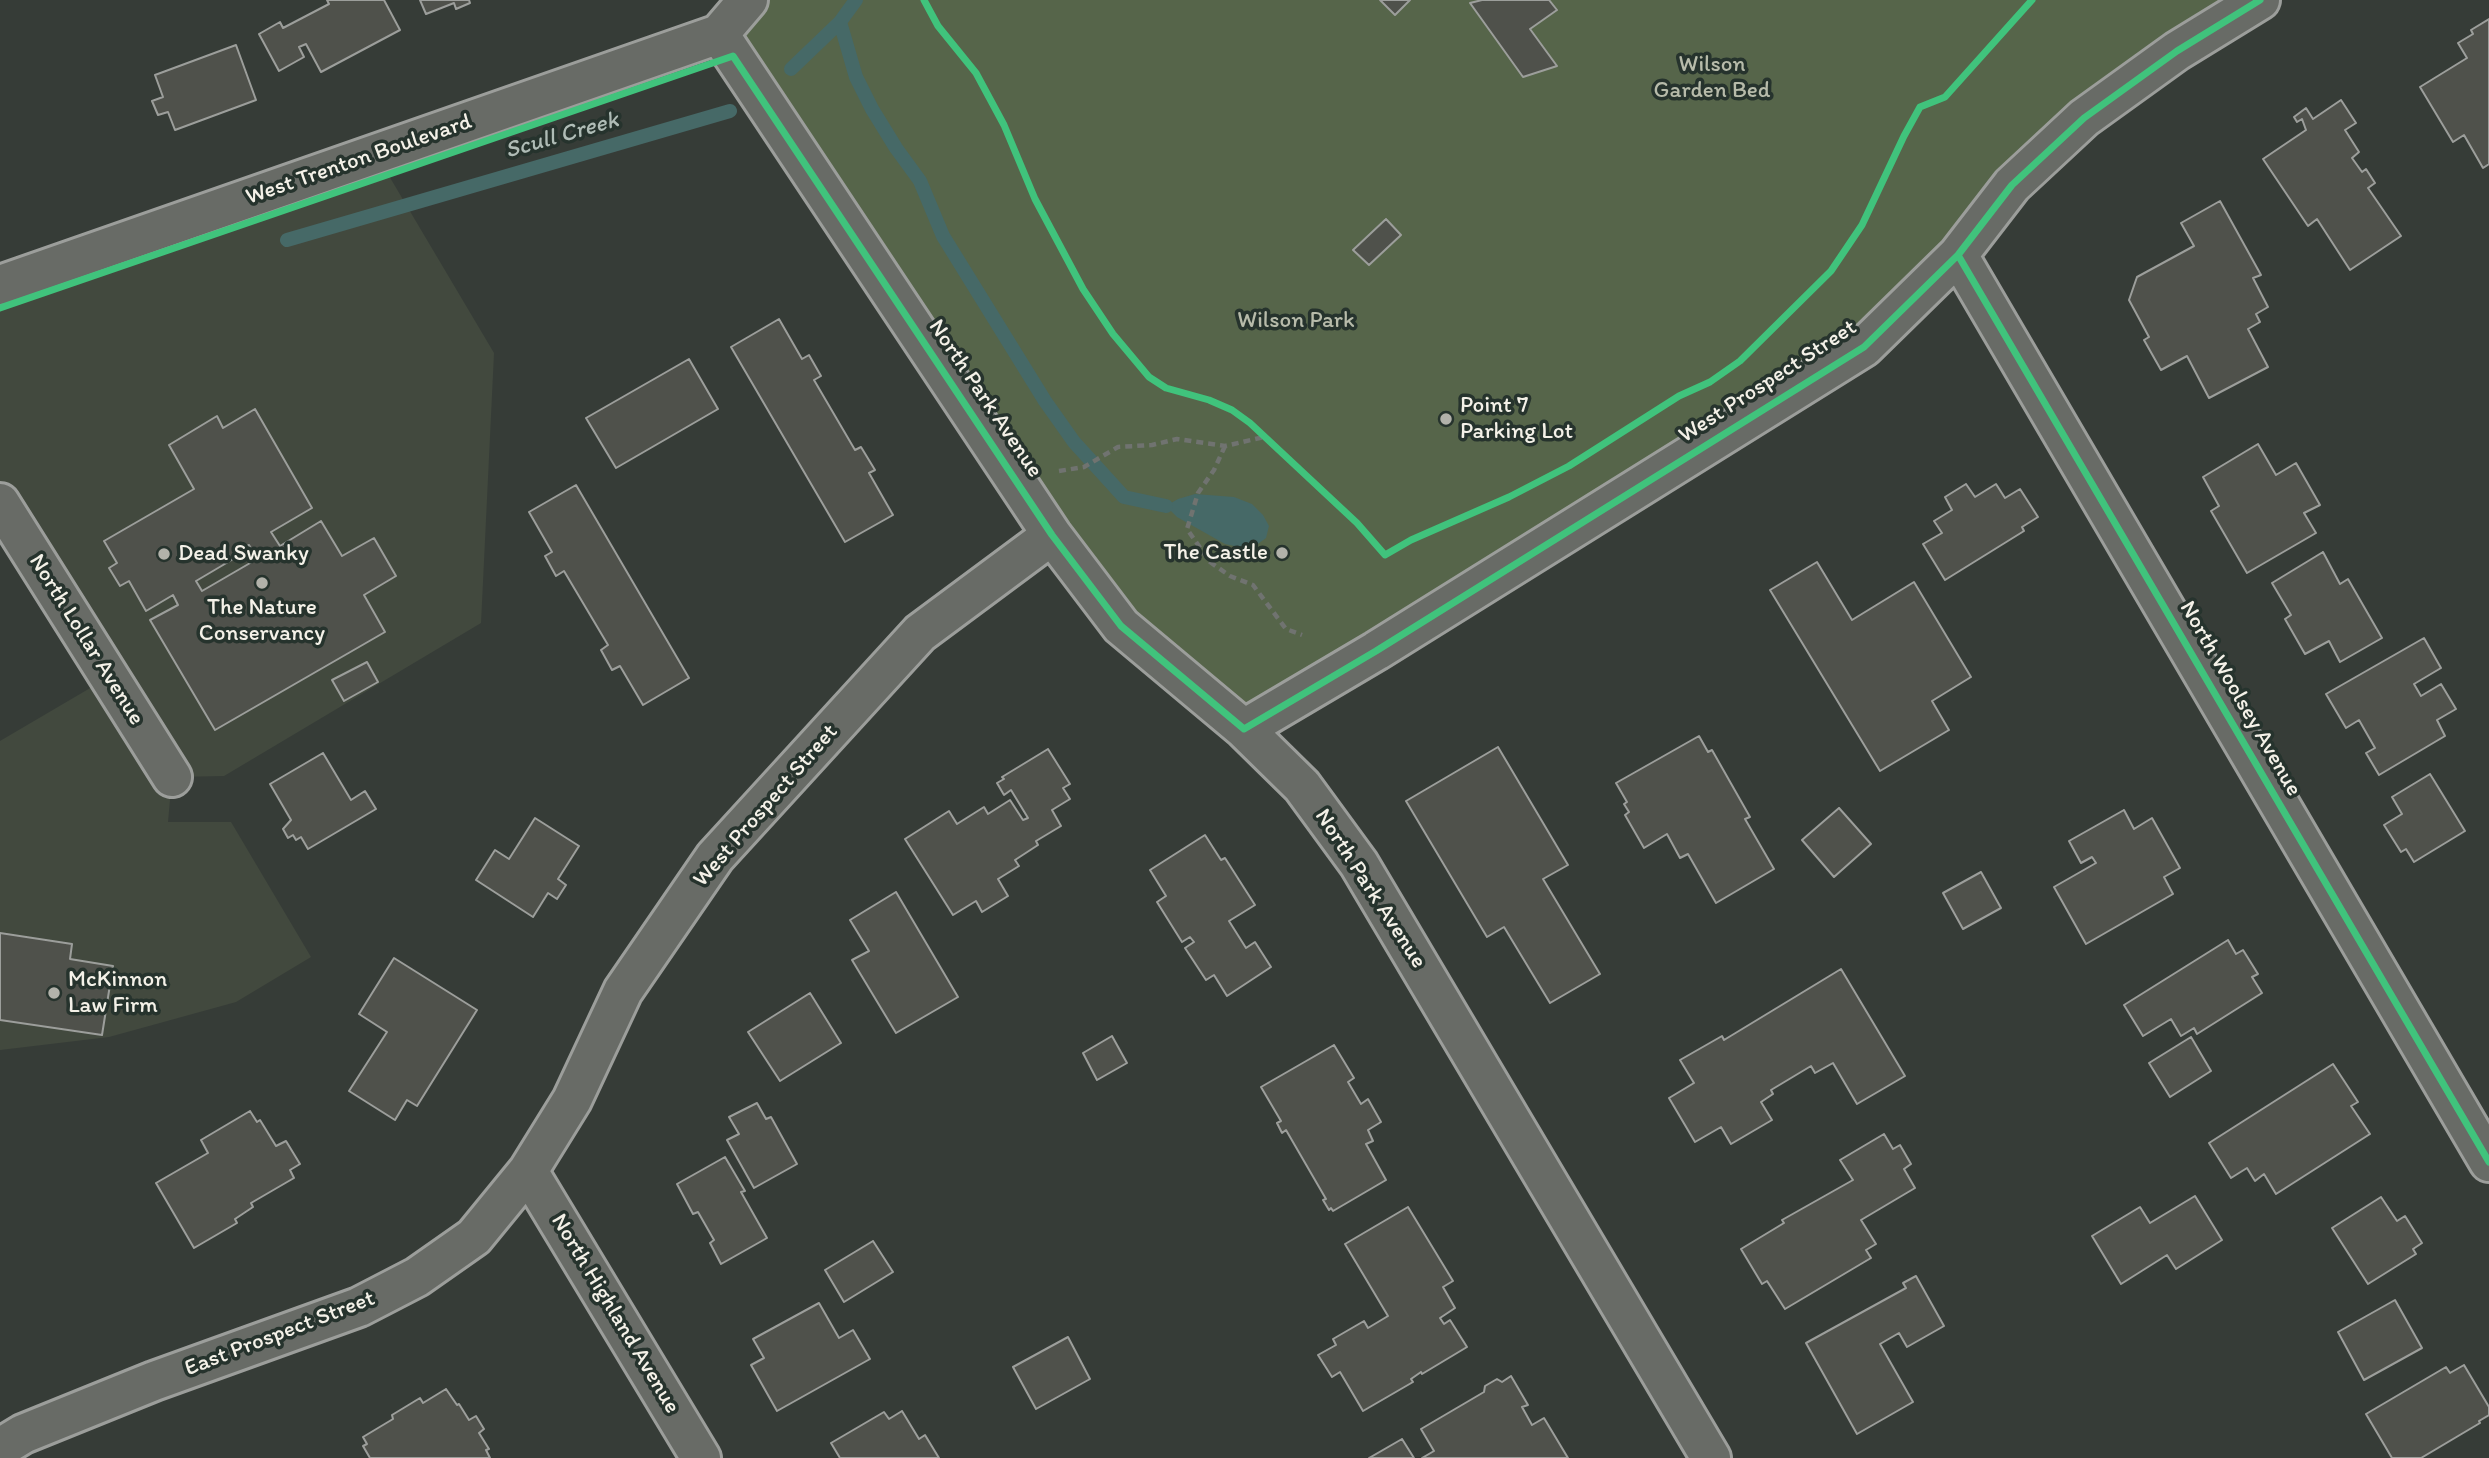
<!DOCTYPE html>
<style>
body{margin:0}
canvas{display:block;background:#363c37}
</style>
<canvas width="2489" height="1458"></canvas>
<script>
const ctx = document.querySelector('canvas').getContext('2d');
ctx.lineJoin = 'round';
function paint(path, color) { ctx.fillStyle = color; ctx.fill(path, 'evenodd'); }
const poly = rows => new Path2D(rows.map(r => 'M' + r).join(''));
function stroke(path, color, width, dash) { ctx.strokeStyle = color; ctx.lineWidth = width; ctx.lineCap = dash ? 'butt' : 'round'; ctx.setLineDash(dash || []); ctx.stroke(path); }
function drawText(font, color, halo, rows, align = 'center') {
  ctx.font = font + ' Itim,sans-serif'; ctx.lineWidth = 7; ctx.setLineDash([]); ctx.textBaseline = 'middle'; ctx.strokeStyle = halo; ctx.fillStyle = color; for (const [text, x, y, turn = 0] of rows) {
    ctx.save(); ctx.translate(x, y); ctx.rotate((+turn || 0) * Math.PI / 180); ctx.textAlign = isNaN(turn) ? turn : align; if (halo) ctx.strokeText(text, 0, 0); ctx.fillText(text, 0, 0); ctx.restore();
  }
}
paint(poly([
 [376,154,494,353,481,623,224,776,172,777,168,822,231,822,311,957,236,1002,109,1037,0,1050,0,741,109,677,0,503,0,285]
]), '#42493e');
paint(poly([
 [748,0,2260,0,2177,51,1864,347,1244,729,1121,626,719,34]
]), '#56654a');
paint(poly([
 [1195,494,1234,497,1252,504,1263,515,1269,526,1266,538,1255,546,1243,548,1225,544,1177,517,1166,506,1178,499]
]), '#466967');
stroke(poly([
 [840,22,856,77,872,109,896,148,920,181,943,236,1045,401,1074,442,1124,497,1166,506],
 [791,69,840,22,856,0],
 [287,240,730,111]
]), '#466967', 14);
const building = poly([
 [327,0,384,0,400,30,321,72,306,44,299,47,304,57,279,71,259,34,280,22,283,28,329,4,327,0],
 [420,0,469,0,470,3,456,9,454,3,426,14,420,0],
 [1380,0,1410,0,1395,15,1380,0],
 [1482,0,1549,0,1557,10,1530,29,1557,66,1523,77,1470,3,1482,0],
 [2489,19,2489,164,2483,168,2464,135,2453,142,2420,87,2467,58,2458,43,2473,34,2471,30,2489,19],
 [236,45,256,100,175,130,168,112,158,115,152,101,163,97,155,75,236,45],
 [2341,100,2356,123,2345,130,2359,152,2352,158,2362,172,2366,169,2375,183,2368,188,2401,236,2350,270,2317,219,2308,226,2263,159,2306,130,2302,119,2297,122,2294,117,2306,108,2313,119,2341,100],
 [2220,201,2261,275,2253,278,2268,307,2256,314,2260,322,2248,329,2268,367,2209,398,2187,356,2161,370,2144,340,2149,337,2129,300,2137,277,2194,246,2181,223,2220,201],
 [1386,219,1401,235,1369,265,1353,250,1386,219],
 [779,319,802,359,809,355,821,376,814,380,855,450,861,447,875,470,869,473,893,515,845,542,731,347,779,319],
 [689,359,718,409,616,468,586,418,689,359],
 [255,409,312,508,271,532,280,546,321,521,342,556,374,538,396,576,364,595,385,632,215,730,150,620,178,605,173,595,146,611,129,581,120,586,109,568,117,563,104,541,194,489,169,445,217,416,223,428,255,409],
 [249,545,257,559,202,591,196,581,240,555,237,551,249,545],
 [2258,444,2276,475,2296,463,2320,505,2304,513,2316,533,2247,573,2211,511,2219,506,2203,477,2258,444],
 [1966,484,1975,497,1996,484,2005,498,2020,489,2038,517,2022,527,2024,531,1945,580,1923,544,1942,533,1934,521,1952,510,1945,497,1966,484],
 [576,485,689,678,643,705,620,666,612,670,601,650,608,645,564,571,556,576,545,556,552,552,529,512,576,485],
 [2323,552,2340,584,2348,579,2382,638,2340,662,2329,641,2305,654,2285,619,2291,615,2272,583,2323,552],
 [1817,562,1852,620,1914,582,1971,677,1932,701,1949,730,1880,771,1770,590,1817,562],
 [2424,638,2441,668,2414,684,2421,696,2441,684,2456,709,2437,720,2445,736,2379,775,2366,753,2375,748,2359,720,2346,728,2326,694,2424,638],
 [367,662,378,682,344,701,332,680,367,662],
 [1699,736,1708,752,1712,750,1750,817,1745,819,1774,869,1716,903,1688,854,1680,858,1667,834,1644,848,1625,815,1629,812,1624,804,1627,802,1616,783,1699,736],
 [1498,747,1568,865,1543,879,1600,974,1550,1003,1504,927,1487,937,1406,801,1498,747],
 [1048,749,1070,784,1063,788,1070,799,1052,810,1061,826,1036,841,1038,845,1015,860,1019,866,998,879,1008,896,982,912,976,901,953,915,905,839,949,811,957,824,984,807,988,814,1010,800,1023,820,1028,818,1011,790,1004,795,997,783,1004,779,1002,777,1048,749],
 [323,753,351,800,365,791,376,809,308,849,301,837,296,840,293,835,288,838,283,829,291,820,270,784,323,753],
 [2430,774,2465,831,2414,862,2406,849,2401,852,2384,825,2402,814,2392,797,2430,774],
 [1839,808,1871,844,1834,877,1802,840,1839,808],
 [2124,810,2134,829,2152,818,2180,868,2164,877,2173,894,2086,944,2054,887,2096,863,2092,857,2081,863,2069,841,2124,810],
 [535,818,579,846,558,879,566,885,557,899,548,893,533,917,476,880,495,850,509,859,535,818],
 [1205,835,1221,860,1225,858,1255,905,1229,921,1246,948,1255,942,1271,967,1227,996,1214,975,1206,980,1185,948,1194,942,1190,937,1182,942,1157,902,1166,896,1150,870,1205,835],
 [1981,872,2001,908,1963,929,1943,893,1981,872],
 [896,892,958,997,896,1033,852,960,869,951,850,920,896,892],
 [0,933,72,944,70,959,113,966,102,1035,0,1020,0,933],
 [2228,940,2236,954,2243,950,2258,974,2252,977,2262,993,2197,1034,2194,1028,2181,1036,2171,1019,2143,1036,2124,1005,2228,940],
 [394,958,477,1010,417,1106,407,1100,395,1120,349,1091,387,1032,359,1014,394,958],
 [1841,969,1905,1076,1857,1104,1833,1063,1815,1073,1811,1066,1771,1090,1773,1094,1761,1102,1772,1120,1731,1144,1721,1127,1695,1142,1669,1098,1694,1083,1680,1060,1722,1036,1724,1040,1841,969],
 [810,993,841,1043,780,1081,748,1032,810,993],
 [1112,1036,1127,1063,1097,1080,1083,1053,1112,1036],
 [2191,1037,2211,1071,2170,1097,2149,1063,2191,1037],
 [1334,1045,1354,1078,1348,1082,1361,1104,1368,1099,1381,1122,1368,1130,1373,1141,1366,1144,1386,1180,1333,1211,1331,1208,1329,1210,1323,1200,1326,1199,1286,1130,1282,1133,1277,1123,1281,1121,1261,1087,1334,1045],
 [2333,1064,2358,1102,2351,1106,2370,1134,2276,1194,2264,1174,2255,1181,2247,1168,2231,1178,2209,1143,2333,1064],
 [757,1103,766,1119,771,1117,797,1164,754,1188,727,1140,739,1134,729,1117,757,1103],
 [250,1111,257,1122,260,1120,276,1146,286,1141,300,1164,290,1170,294,1178,251,1203,253,1207,235,1219,237,1223,194,1248,156,1183,208,1153,201,1140,250,1111],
 [1884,1134,1893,1149,1900,1145,1911,1164,1904,1169,1915,1188,1861,1220,1876,1244,1866,1250,1871,1258,1785,1309,1767,1281,1762,1284,1741,1249,1784,1223,1782,1220,1853,1180,1840,1160,1884,1134],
 [725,1157,745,1191,741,1192,767,1238,721,1264,710,1243,714,1240,698,1212,693,1214,677,1184,725,1157],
 [2195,1196,2222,1240,2176,1269,2167,1255,2121,1284,2092,1236,2140,1207,2150,1223,2195,1196],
 [2381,1197,2397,1221,2405,1216,2422,1243,2413,1249,2416,1254,2368,1284,2332,1228,2381,1197],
 [1408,1207,1453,1281,1443,1287,1455,1308,1440,1318,1444,1324,1450,1320,1467,1347,1422,1374,1421,1372,1411,1379,1413,1382,1363,1411,1340,1372,1332,1377,1318,1355,1336,1345,1333,1339,1364,1321,1368,1328,1388,1316,1345,1244,1408,1207],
 [873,1241,893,1272,844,1302,825,1270,873,1241],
 [1916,1276,1944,1326,1907,1347,1899,1333,1880,1344,1913,1402,1857,1434,1806,1343,1906,1288,1903,1283,1916,1276],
 [2395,1300,2422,1348,2364,1380,2338,1332,2395,1300],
 [819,1303,839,1338,853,1330,870,1359,777,1411,751,1365,764,1358,753,1339,819,1303],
 [1068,1337,1090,1379,1036,1409,1013,1367,1068,1337],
 [2464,1365,2489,1407,2489,1415,2479,1421,2480,1423,2421,1458,2392,1458,2366,1414,2446,1367,2450,1373,2464,1365],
 [1511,1376,1528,1405,1522,1407,1532,1425,1544,1418,1568,1458,1422,1458,1434,1451,1421,1429,1484,1392,1485,1386,1497,1379,1502,1382,1511,1376],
 [446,1389,457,1405,459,1404,469,1420,476,1416,484,1429,479,1433,489,1449,486,1450,490,1458,370,1458,363,1446,367,1444,363,1437,393,1419,392,1415,420,1398,423,1403,446,1389],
 [902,1411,919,1439,925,1435,939,1458,840,1458,831,1443,884,1412,889,1419,902,1411],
 [1402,1439,1414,1458,1369,1458,1402,1439]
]);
paint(building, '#4f514b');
stroke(building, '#9c9e9b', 2);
const minor = poly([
 [719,34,1052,535,1121,626,1244,729,1302,786,1359,864,1711,1458],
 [719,34,748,0],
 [1958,255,2489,1162],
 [0,285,719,34],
 [0,503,172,777],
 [1244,729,1376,651,1864,347,1958,255,2012,185,2084,118,2177,51,2260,0],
 [528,1171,701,1458],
 [0,1448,23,1434,154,1381,359,1307,417,1277,474,1237,528,1171,572,1100,623,991,715,857,920,633,1052,535]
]);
stroke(minor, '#9c9e9b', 44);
stroke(poly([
 [1225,446,1214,470,1198,493,1187,529,1210,562,1230,576,1253,585,1286,629,1302,635],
 [1059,471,1084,467,1118,447,1152,445,1177,439,1225,446,1264,437]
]), '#707370', 4.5, [7, 5]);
stroke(minor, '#686b66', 38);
stroke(poly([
 [924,0,938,26,976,73,1004,125,1035,199,1083,289,1113,334,1149,377,1166,388,1209,400,1232,410,1250,423,1357,523,1385,555,1411,540,1509,497,1569,466,1679,396,1710,382,1740,361,1831,271,1862,225,1904,136,1920,107,1945,97,2032,0],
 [1958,255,2489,1162],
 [0,308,733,56,1052,535,1121,626,1244,729,1376,651,1864,347,1958,255,2012,185,2084,118,2177,51,2260,0]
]), '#40c37c', 7);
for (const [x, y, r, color] of [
 [1446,419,7,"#b2b2aa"],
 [1282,553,7,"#b2b2aa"],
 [164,554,7,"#b2b2aa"],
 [262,583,7,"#b2b2aa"],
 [54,993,7,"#b2b2aa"]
]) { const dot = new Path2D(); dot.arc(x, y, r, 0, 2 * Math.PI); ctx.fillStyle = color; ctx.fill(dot); stroke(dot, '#26332d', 2.5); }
drawText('23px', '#b7bbaa', '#26332d', [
 ["Wilson",1712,65],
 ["Garden Bed",1712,91],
 ["Wilson Park",1296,321]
]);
drawText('23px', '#f4f1e8', '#26332d', [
 ["West Trenton Boulevard",359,160,-19],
 ["West Prospect Street",1768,382,-33],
 ["North Park Avenue",985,399,56],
 ["North Lollar Avenue",86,640,58],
 ["North Woolsey Avenue",2240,699,60],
 ["West Prospect Street",766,806,-49],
 ["North Park Avenue",1370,889,57],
 ["North Highland Avenue",615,1314,59],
 ["East Prospect Street",280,1334,-21]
]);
drawText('23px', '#f4f1e8', '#26332d', [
 ["Point 7",1460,406],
 ["Parking Lot",1460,432],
 ["The Castle",1268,553,"right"],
 ["Dead Swanky",178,554],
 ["The Nature",262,608,"center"],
 ["Conservancy",262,634,"center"],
 ["McKinnon",68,980],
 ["Law Firm",68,1006]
], 'left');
drawText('italic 24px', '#afbcb6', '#26332d', [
 ["Scull Creek",562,136,-16]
]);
</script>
